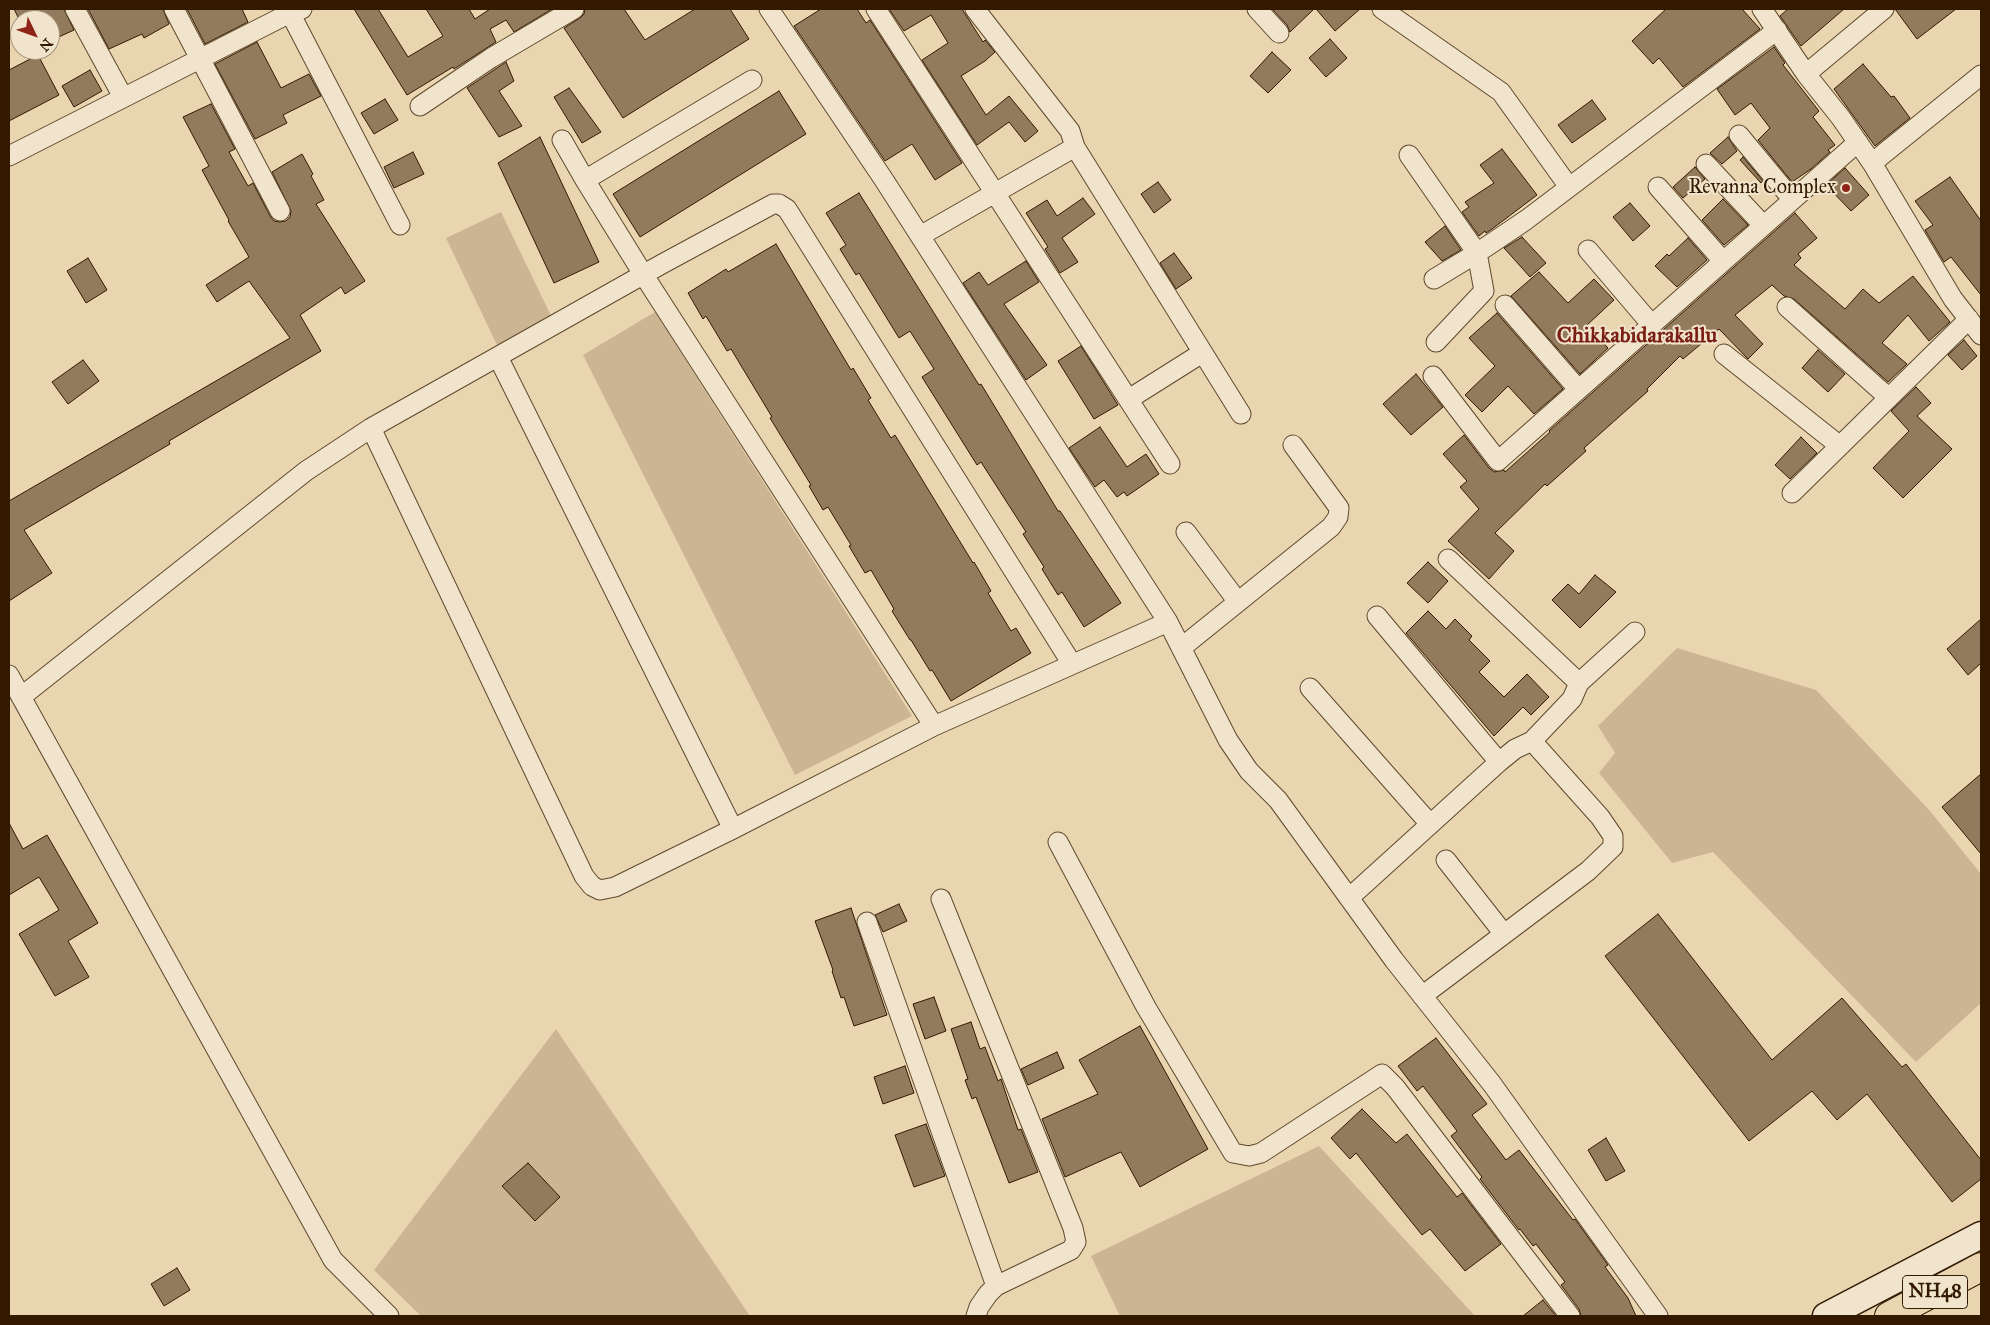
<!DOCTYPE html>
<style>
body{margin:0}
#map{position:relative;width:1990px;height:1325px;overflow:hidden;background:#ead5b1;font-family:"IM FELL Great Primer",serif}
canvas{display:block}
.frame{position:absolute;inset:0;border:10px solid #321900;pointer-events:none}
.north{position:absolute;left:10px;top:10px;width:50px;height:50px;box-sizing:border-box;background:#f1e4cc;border:1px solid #a5937a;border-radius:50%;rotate:132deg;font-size:14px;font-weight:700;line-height:20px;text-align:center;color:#321900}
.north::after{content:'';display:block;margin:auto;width:18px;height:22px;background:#8f2418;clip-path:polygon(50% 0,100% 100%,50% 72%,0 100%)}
</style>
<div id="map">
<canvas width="1990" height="1325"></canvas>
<div class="frame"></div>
<div class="north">N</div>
</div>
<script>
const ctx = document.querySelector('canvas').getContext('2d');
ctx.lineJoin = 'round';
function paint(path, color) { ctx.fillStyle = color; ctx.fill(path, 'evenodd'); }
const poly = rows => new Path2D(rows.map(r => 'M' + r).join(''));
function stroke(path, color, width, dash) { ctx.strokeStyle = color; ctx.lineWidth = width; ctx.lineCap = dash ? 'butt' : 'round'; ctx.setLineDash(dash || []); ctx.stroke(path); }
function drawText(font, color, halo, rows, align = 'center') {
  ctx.font = font + ' "IM FELL Great Primer",serif'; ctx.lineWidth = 4; ctx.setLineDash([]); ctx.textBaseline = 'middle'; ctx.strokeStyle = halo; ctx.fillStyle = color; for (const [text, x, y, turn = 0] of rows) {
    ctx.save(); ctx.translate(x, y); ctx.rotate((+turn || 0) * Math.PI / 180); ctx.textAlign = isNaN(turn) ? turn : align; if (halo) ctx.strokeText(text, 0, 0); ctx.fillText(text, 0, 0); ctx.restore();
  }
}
paint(poly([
 [501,212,552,318,497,345,446,238],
 [655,312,912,716,795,775,583,355],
 [1677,648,1816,690,1930,811,1981,874,1981,1003,1916,1062,1713,852,1672,863,1599,773,1615,753,1598,726],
 [556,1029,750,1316,421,1316,374,1270],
 [1319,1146,1475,1316,1120,1316,1091,1256]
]), '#cbb593');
const building = poly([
 [14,9,64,9,74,30,50,41,50,20,20,21,14,9],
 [88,9,163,9,169,24,144,38,142,34,109,49,88,9],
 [187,9,242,9,248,22,205,44,187,9],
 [354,9,378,9,408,57,443,36,426,9,469,9,475,19,490,9,552,9,514,32,506,20,490,29,496,42,454,69,453,67,407,95,354,9],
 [585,9,624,9,645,40,695,9,730,9,749,39,623,118,564,28,580,18,584,14,585,9],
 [821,9,857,9,866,23,870,20,962,163,935,180,912,144,885,161,794,26,821,9],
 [889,9,962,9,983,42,985,40,995,52,985,61,961,76,986,115,1009,96,1038,131,1025,142,1009,122,977,145,922,60,948,43,931,15,904,31,889,9],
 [1272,9,1314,9,1290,32,1287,25,1272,9],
 [1316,9,1360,9,1335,31,1316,9],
 [1666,9,1742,9,1760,29,1683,87,1659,58,1653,64,1632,41,1666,9],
 [1788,9,1844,9,1801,46,1780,16,1788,9],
 [1895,9,1956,9,1917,39,1895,9],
 [1330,39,1347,58,1326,77,1309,58,1330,39],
 [257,42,281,88,309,74,321,96,283,115,287,123,255,139,215,64,257,42],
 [1774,47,1785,63,1783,65,1819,111,1813,117,1835,145,1828,150,1830,152,1811,169,1792,182,1758,140,1770,128,1751,103,1735,115,1717,89,1774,47],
 [1272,52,1291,70,1268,93,1250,76,1272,52],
 [38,55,59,95,9,121,9,70,38,55],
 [506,62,514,81,499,91,522,126,499,137,467,88,506,62],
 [1863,64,1891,97,1894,96,1910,118,1875,146,1834,89,1863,64],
 [90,70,102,91,74,107,62,86,90,70],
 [569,88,601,132,582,143,554,97,569,88],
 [779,91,806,134,640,237,613,194,779,91],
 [385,99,398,120,374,134,361,113,385,99],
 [1592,100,1606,119,1572,143,1558,125,1592,100],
 [211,104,235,149,229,152,248,186,253,183,270,216,274,221,280,222,286,221,290,217,291,211,272,172,302,154,313,174,311,176,324,200,316,204,365,281,345,294,341,287,300,315,321,351,169,441,170,444,24,530,52,573,9,601,9,501,290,338,249,281,217,302,206,285,249,257,228,221,229,220,202,170,209,166,183,117,211,104],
 [540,137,599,262,554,283,498,163,540,137],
 [1728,137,1737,151,1722,164,1710,153,1728,137],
 [1502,149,1537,195,1492,229,1486,233,1485,231,1479,236,1462,212,1469,207,1465,202,1494,183,1480,165,1502,149],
 [413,152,424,174,394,188,384,167,413,152],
 [1743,157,1763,181,1761,183,1740,160,1743,157],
 [1695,167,1705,179,1683,198,1673,187,1695,167],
 [1845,168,1869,195,1851,211,1826,185,1845,168],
 [1950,177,1981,221,1981,295,1951,257,1944,262,1925,230,1933,225,1915,201,1950,177],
 [1158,182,1171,200,1154,213,1141,194,1158,182],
 [859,193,979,385,981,384,1058,511,1060,511,1121,603,1084,627,1062,592,1058,595,1042,569,1044,567,1023,534,1026,532,981,462,977,465,922,377,934,369,910,331,899,338,859,273,856,275,840,249,846,245,826,213,859,193],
 [1083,198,1095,214,1062,238,1078,262,1060,273,1045,249,1048,247,1026,213,1047,200,1057,216,1083,198],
 [1723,199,1748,225,1724,245,1702,220,1723,199],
 [1630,203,1650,226,1633,241,1613,217,1630,203],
 [1795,213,1817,238,1798,254,1801,258,1794,265,1845,309,1863,289,1879,303,1913,276,1950,322,1929,341,1908,315,1882,343,1907,364,1888,382,1794,299,1784,296,1772,285,1735,315,1763,344,1748,359,1719,329,1683,359,1680,356,1647,389,1648,391,1584,448,1586,451,1547,486,1545,484,1495,533,1514,551,1489,579,1448,541,1479,509,1460,487,1467,481,1443,454,1464,435,1489,468,1494,472,1504,470,1505,472,1550,432,1549,431,1795,213],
 [1445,226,1461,250,1442,261,1425,242,1445,226],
 [1522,237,1546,263,1530,277,1504,248,1522,237],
 [1688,238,1707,260,1677,287,1655,266,1667,254,1669,256,1688,238],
 [776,244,851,370,853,368,871,398,868,400,891,438,895,435,973,563,974,562,991,591,988,593,1011,631,1016,628,1031,653,951,701,932,670,930,671,911,640,910,640,892,611,894,609,871,570,865,573,849,546,851,545,828,507,823,510,809,486,811,485,770,418,772,417,731,349,727,351,706,316,703,319,688,293,726,269,728,272,776,244],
 [1174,253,1192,278,1176,289,1160,263,1174,253],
 [88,258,107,290,86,303,67,271,88,258],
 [1026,261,1039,282,1004,304,1047,365,1026,380,963,283,979,272,988,285,1026,261],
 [1539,272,1568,303,1594,279,1614,300,1587,325,1608,348,1580,374,1511,296,1539,272],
 [1497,313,1563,389,1534,414,1508,386,1482,412,1465,395,1495,366,1469,338,1497,313],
 [1964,340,1977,356,1962,370,1948,355,1964,340],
 [1081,346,1118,405,1094,419,1058,361,1081,346],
 [1818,350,1845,374,1828,392,1802,368,1818,350],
 [83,360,99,381,68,404,52,382,83,360],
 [1416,374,1443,407,1411,435,1383,404,1416,374],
 [1916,387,1931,403,1917,416,1952,449,1903,498,1873,468,1909,431,1891,411,1916,387],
 [1100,427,1127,467,1146,454,1159,474,1127,496,1124,492,1117,497,1104,480,1095,487,1069,448,1100,427],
 [1801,437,1817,453,1790,479,1775,465,1801,437],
 [1428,562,1448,581,1428,603,1407,583,1428,562],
 [1595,575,1616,592,1580,628,1552,600,1568,584,1579,594,1595,575],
 [1428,611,1446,629,1455,619,1472,636,1469,640,1490,661,1479,672,1504,697,1527,674,1549,697,1531,715,1523,707,1494,736,1406,633,1428,611],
 [1981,619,1981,663,1968,675,1947,649,1981,619],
 [1981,774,1981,854,1942,807,1981,774],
 [9,823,23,849,47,835,98,923,68,941,89,977,55,996,19,934,59,910,39,877,9,895,9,823],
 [899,904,907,921,883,932,875,915,899,904],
 [851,908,887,1015,854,1026,844,997,841,998,832,971,833,970,815,921,851,908],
 [1658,914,1772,1060,1842,998,1902,1067,1906,1064,1981,1160,1981,1179,1952,1202,1867,1094,1837,1120,1812,1091,1749,1141,1605,956,1658,914],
 [934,997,946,1031,925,1039,913,1004,934,997],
 [971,1022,980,1049,985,1047,998,1081,1001,1079,1018,1130,1021,1129,1038,1172,1009,1183,976,1097,972,1099,965,1080,968,1079,951,1029,971,1022],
 [1140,1026,1208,1149,1140,1187,1121,1152,1065,1177,1042,1119,1098,1094,1079,1060,1140,1026],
 [1436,1038,1487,1104,1472,1115,1506,1160,1519,1150,1573,1220,1575,1219,1608,1265,1605,1267,1628,1298,1636,1316,1581,1316,1579,1309,1561,1285,1565,1282,1536,1244,1533,1246,1520,1229,1519,1230,1480,1179,1482,1177,1451,1136,1457,1131,1423,1086,1417,1091,1398,1066,1436,1038],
 [1057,1052,1064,1068,1028,1085,1021,1069,1057,1052],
 [905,1066,914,1093,883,1104,874,1077,905,1066],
 [1362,1109,1396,1143,1407,1134,1457,1197,1462,1193,1501,1244,1465,1271,1430,1229,1422,1235,1356,1153,1350,1159,1331,1138,1362,1109],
 [926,1124,945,1176,914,1187,895,1135,926,1124],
 [1606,1138,1625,1171,1606,1181,1588,1150,1606,1138],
 [528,1163,560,1197,535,1221,502,1186,528,1163],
 [177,1268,190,1290,164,1306,151,1284,177,1268],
 [1543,1300,1556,1316,1523,1316,1543,1300]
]);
paint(building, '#927b5c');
stroke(building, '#321900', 1);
const street = poly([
 [75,9,123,97],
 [174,9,280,211],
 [288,9,400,225],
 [769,9,884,180,1168,622,1228,740,1249,771,1278,800,1394,960,1492,1084,1658,1316],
 [876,9,1170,464],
 [975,9,1070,131,1075,147,1241,414],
 [1257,9,1279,33],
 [1382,9,1501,92,1569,187],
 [1762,9,1806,74,1841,118,1872,163,1953,299,1981,335],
 [1806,74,1884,9],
 [752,80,585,180,643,274,934,726],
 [420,106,491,58,574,9],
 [1739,135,1792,199],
 [562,140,585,180],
 [1409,155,1477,253,1434,279],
 [9,156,290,13,302,9],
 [1872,163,1981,75],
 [1706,164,1763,225],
 [1658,187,1723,261],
 [920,236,1075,147],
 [1588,250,1651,324],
 [1505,305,1578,389],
 [1787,307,1889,398],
 [1436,342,1484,291,1477,253,1526,220,1777,30],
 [1724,354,1840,446],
 [498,357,733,829],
 [1433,376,1498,461,1858,142],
 [1129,399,1202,353],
 [1792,493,1969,319],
 [1186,532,1238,602],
 [1377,616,1499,762],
 [1181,648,1331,527,1338,517,1339,508,1293,445],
 [1072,664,787,209,779,204,773,204,662,264,371,428,584,876,592,886,600,890,615,887,733,829,934,726,1168,622],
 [9,675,333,1260,389,1316],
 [1579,683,1635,632],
 [1310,688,1430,824],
 [21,697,306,471,371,428],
 [1058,842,1146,1007,1233,1153,1249,1156,1261,1153,1382,1074,1395,1087,1570,1316],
 [1446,860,1504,934],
 [1349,898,1499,762,1515,749,1532,741,1572,699,1579,683,1448,559],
 [941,899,1073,1228,1076,1242,1071,1250,996,1286,988,1294,979,1307,976,1316],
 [867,922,996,1286],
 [1422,996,1588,871,1613,847,1613,836,1600,817,1532,741]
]);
const secondary = poly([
 [1826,1316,1981,1235]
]);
const highway = poly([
 [1889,1316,1981,1267]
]);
stroke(street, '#60482c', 21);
stroke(secondary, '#321900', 29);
stroke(highway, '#321900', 30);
stroke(street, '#f1e4cc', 19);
stroke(secondary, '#f1e4cc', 26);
stroke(highway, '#ead5b1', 28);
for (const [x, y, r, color] of [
 [1846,188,5,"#8f2418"]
]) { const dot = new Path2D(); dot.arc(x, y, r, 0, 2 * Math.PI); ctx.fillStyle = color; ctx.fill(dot); stroke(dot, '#f1e4cc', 2); }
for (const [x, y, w] of [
 [1935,1292,65]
]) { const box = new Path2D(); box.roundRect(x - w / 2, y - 16.5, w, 33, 4); ctx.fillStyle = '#f1e4cc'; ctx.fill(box); stroke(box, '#321900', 1); }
drawText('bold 19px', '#321900', null, [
 ["NH48",1935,1292]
]);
drawText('20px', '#321900', '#f1e4cc', [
 ["Revanna Complex",1836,188]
], 'right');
drawText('bold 22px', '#7a1f14', '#f1e4cc', [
 ["Chikkabidarakallu",1637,337]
]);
</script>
